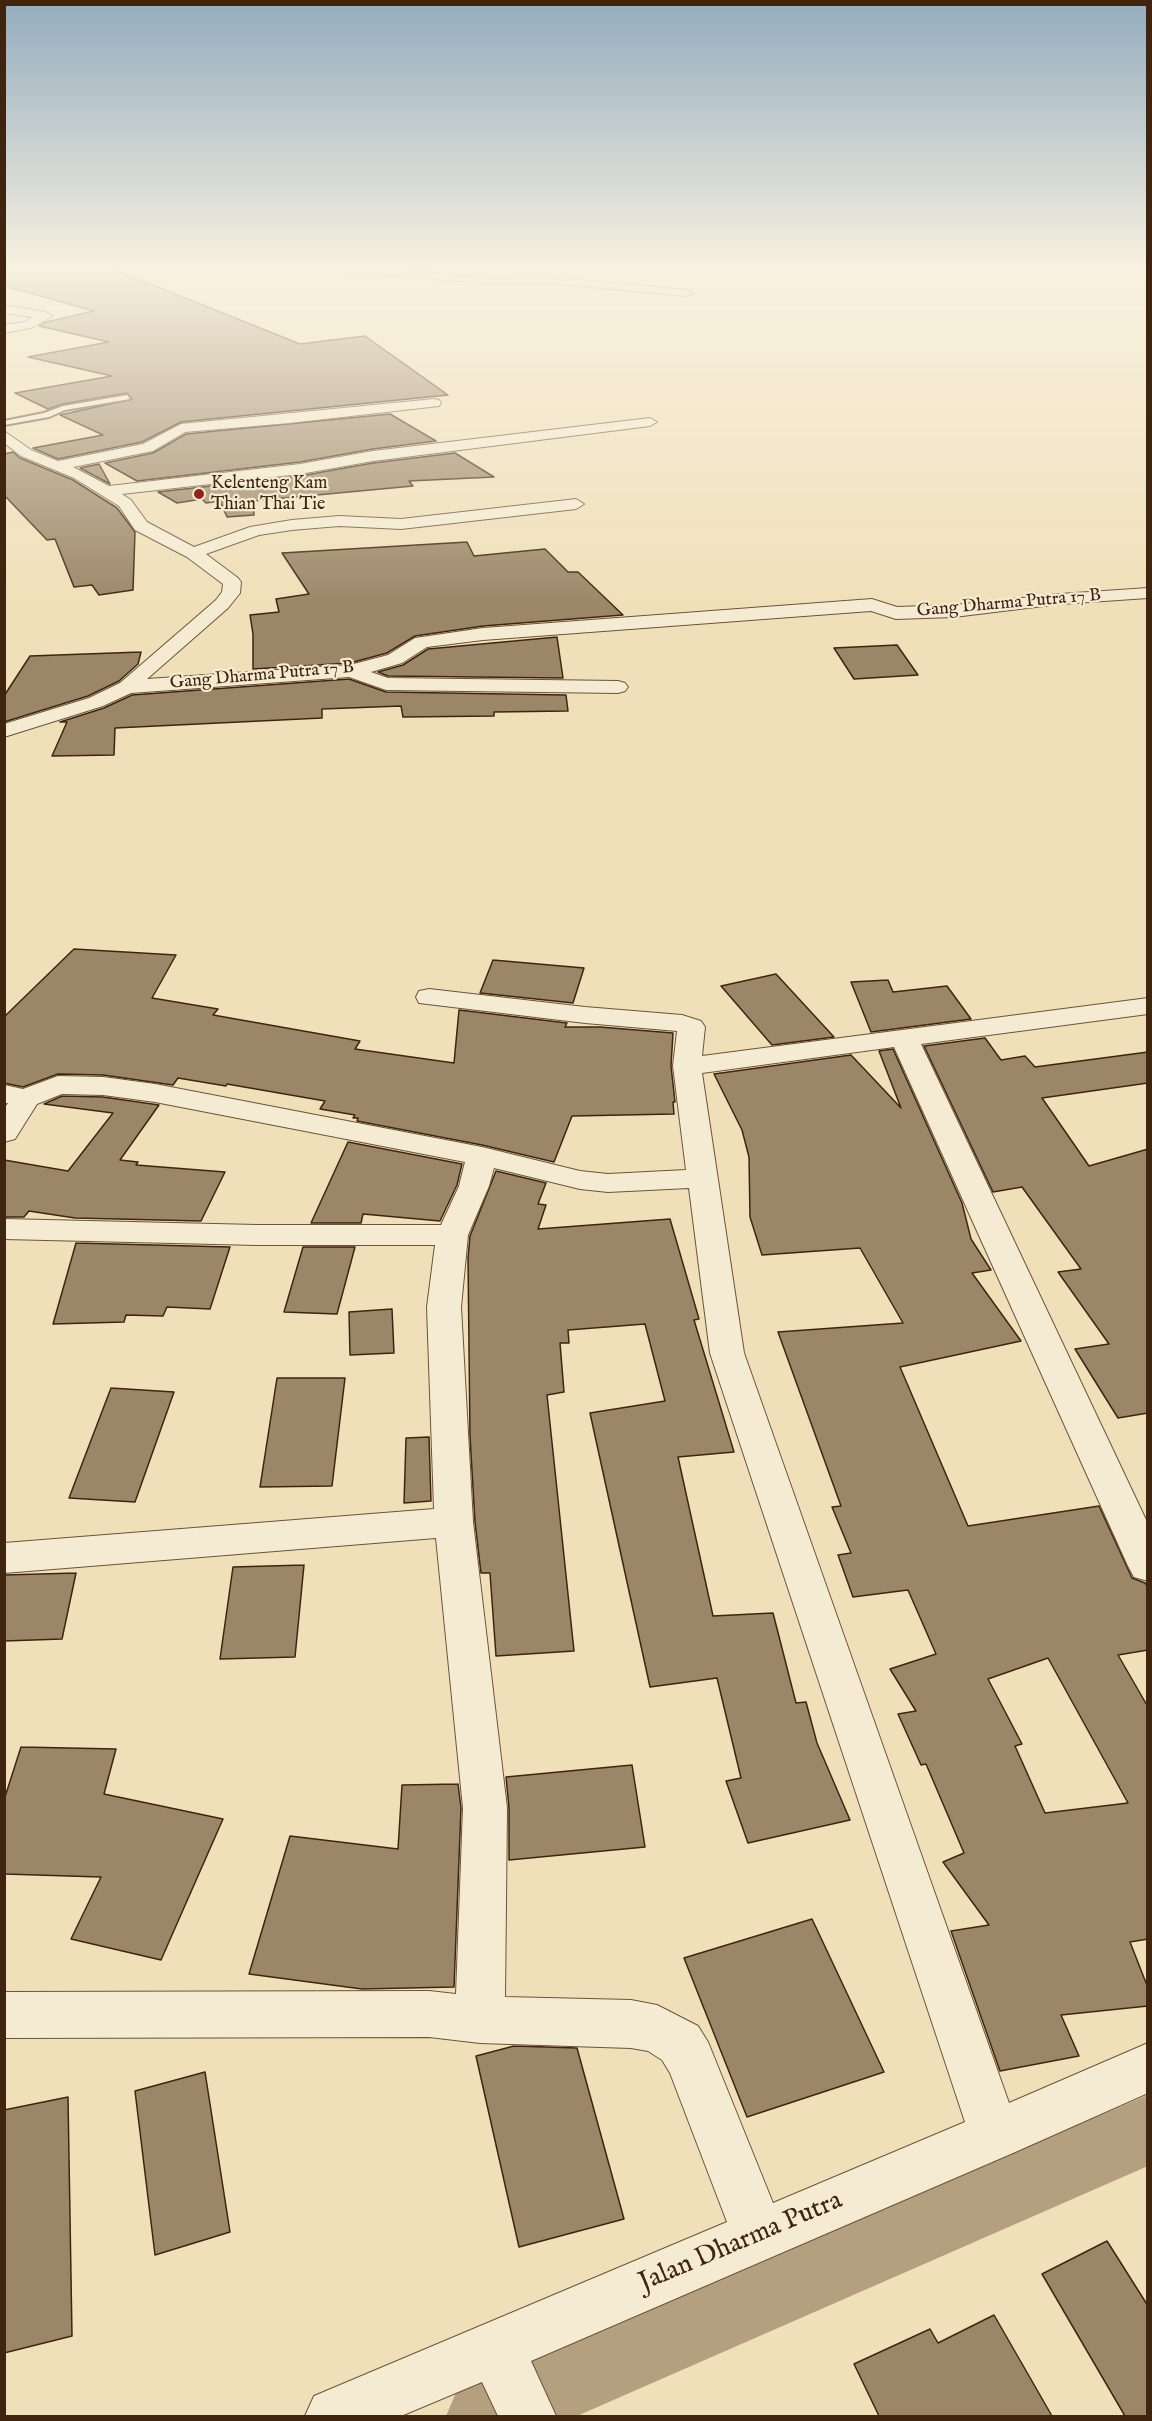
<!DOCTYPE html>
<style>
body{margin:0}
#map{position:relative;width:1152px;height:2421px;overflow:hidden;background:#f0e0b9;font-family:"IM FELL English",serif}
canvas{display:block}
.frame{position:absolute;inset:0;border:6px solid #3f250f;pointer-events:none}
</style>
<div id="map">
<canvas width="1152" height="2421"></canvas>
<div class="frame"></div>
</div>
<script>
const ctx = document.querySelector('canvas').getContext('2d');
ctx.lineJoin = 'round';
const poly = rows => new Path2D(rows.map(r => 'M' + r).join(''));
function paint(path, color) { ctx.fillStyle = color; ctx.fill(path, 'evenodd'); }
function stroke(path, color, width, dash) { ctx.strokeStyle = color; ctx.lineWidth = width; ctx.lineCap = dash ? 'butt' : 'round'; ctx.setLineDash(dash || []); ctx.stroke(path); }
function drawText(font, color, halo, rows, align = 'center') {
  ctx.font = font + ' "IM FELL English",serif'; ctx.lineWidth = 4.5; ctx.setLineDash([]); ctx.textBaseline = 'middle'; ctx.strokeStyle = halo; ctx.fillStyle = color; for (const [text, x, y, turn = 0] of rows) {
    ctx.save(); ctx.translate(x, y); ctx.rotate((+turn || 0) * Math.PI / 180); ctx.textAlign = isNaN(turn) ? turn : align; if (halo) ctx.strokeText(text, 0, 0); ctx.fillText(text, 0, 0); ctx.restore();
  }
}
paint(poly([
 [1148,2095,1148,2166,577,2416,446,2416,458,2388,1148,2095]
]), '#b4a07f');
const building = poly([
 [4,269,113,269,300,344,365,336,448,395,181,422,142,442,58,459,33,448,103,435,60,415,132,399,127,393,63,404,48,409,15,393,112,376,28,357,109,342,39,326,46,322,94,311,4,286,4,269],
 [390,414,436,441,373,449,300,462,137,481,105,463,153,453,186,434,390,414],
 [13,452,20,458,73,480,117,508,135,532,133,590,99,595,92,585,74,587,55,539,47,540,4,495,4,454,13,452],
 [455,453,494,477,409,481,413,486,253,501,254,515,227,517,220,501,206,503,202,499,177,503,158,492,300,476,373,463,455,453],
 [99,464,110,484,80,468,99,464],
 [467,542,474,556,545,549,568,572,578,572,623,615,483,626,415,636,387,653,350,663,253,669,253,634,250,615,279,612,276,599,309,594,282,553,467,542],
 [557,637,563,678,388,676,378,672,403,665,428,649,557,637],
 [897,645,918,675,854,679,834,648,897,645],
 [141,652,138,664,119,681,88,696,4,722,4,696,30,656,141,652],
 [349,679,386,692,566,695,568,711,494,712,494,716,403,717,401,706,322,709,322,718,115,728,114,755,52,756,67,722,60,722,104,708,132,695,349,679],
 [74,949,176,955,152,998,218,1009,213,1015,360,1041,355,1049,454,1063,459,1010,567,1023,565,1027,600,1027,673,1033,671,1066,675,1102,673,1102,674,1114,572,1116,554,1162,482,1145,357,1121,358,1118,353,1118,355,1115,320,1109,325,1101,227,1084,226,1086,178,1078,173,1085,103,1075,58,1074,23,1087,4,1083,4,1017,74,949],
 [493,960,584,968,573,1003,480,993,493,960],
 [776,974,834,1037,772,1045,721,986,776,974],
 [888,980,893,992,947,986,971,1019,871,1032,851,982,888,980],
 [985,1038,1001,1060,1025,1056,1035,1067,1148,1052,1148,1083,1042,1098,1089,1166,1148,1149,1148,1413,1118,1418,1075,1349,1109,1344,1058,1272,1081,1269,1022,1187,993,1192,924,1046,985,1038],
 [893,1049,962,1203,971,1239,991,1270,972,1273,1021,1341,900,1367,968,1526,1099,1506,1132,1578,1145,1583,1148,1587,1148,1650,1118,1655,1148,1707,1148,1939,1130,1942,1148,1988,1148,2006,1061,2015,1079,2056,1000,2071,951,1931,989,1925,943,1862,964,1853,926,1764,921,1765,898,1714,916,1711,890,1669,936,1654,908,1590,853,1597,838,1555,851,1553,832,1507,841,1506,778,1332,903,1323,860,1248,762,1255,750,1217,749,1157,742,1130,714,1074,851,1055,901,1108,879,1051,893,1049],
 [1048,1658,1128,1803,1045,1813,1015,1746,1022,1744,988,1679,1048,1658],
 [62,1096,103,1097,159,1105,120,1160,138,1162,136,1165,225,1172,201,1221,75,1218,29,1211,24,1217,4,1217,4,1160,68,1171,113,1113,44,1104,62,1096],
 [348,1142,462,1164,457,1185,440,1221,363,1214,361,1223,311,1223,348,1142],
 [496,1171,546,1183,538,1204,546,1205,538,1229,670,1219,699,1319,694,1320,734,1452,678,1457,713,1616,773,1613,796,1703,806,1702,817,1743,850,1820,748,1843,726,1781,741,1778,717,1678,650,1687,590,1413,665,1401,645,1324,568,1330,569,1343,560,1343,564,1392,547,1395,574,1651,496,1656,490,1573,481,1573,475,1522,470,1436,468,1258,470,1236,496,1171],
 [76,1243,230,1247,210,1309,167,1307,163,1316,126,1315,124,1322,53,1324,76,1243],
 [303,1247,355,1247,337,1314,284,1312,303,1247],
 [392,1309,394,1353,350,1355,349,1312,392,1309],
 [277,1378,345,1378,332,1486,260,1487,277,1378],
 [111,1388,174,1392,135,1502,69,1498,111,1388],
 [429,1437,431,1501,404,1503,406,1438,429,1437],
 [304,1565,295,1657,220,1659,233,1567,304,1565],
 [76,1573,62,1639,4,1641,4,1575,76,1573],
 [21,1747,116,1749,104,1794,223,1819,161,1960,71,1939,101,1877,4,1874,4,1800,21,1747],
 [632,1765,645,1847,509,1860,509,1808,506,1777,632,1765],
 [458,1784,461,1808,454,1987,362,1989,249,1974,290,1836,398,1849,402,1785,458,1784],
 [812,1919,884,2072,747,2117,684,1958,812,1919],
 [514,2046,577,2048,624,2219,519,2247,476,2056,514,2046],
 [205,2072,230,2232,155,2255,135,2091,205,2072],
 [68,2097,72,2336,4,2353,4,2110,68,2097],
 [1107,2241,1148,2306,1148,2416,1125,2416,1042,2274,1107,2241],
 [994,2315,1052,2416,879,2416,854,2364,930,2329,938,2343,994,2315]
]);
paint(building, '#9b8667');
stroke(building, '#3f250f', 1.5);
const lane = poly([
 [127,395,130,399,65,410,49,417,4,425,4,421,44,413,63,406,127,395]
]);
const street = poly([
 [342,269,386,269,494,278,548,277,687,290,693,293,687,296,548,283,494,284,348,272,342,269],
 [4,305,46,312,52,316,31,328,4,333,4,325,24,322,33,317,4,313,4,305],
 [434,399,439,400,441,403,439,406,289,423,185,432,153,451,73,467,109,486,300,464,373,451,650,418,657,422,650,426,373,461,300,474,122,494,131,500,147,522,194,547,250,527,292,520,339,516,401,519,576,499,584,504,576,509,401,529,339,526,292,530,259,535,206,554,238,578,241,582,240,593,228,608,147,679,350,665,388,655,415,638,483,628,872,599,897,607,954,605,1060,594,1148,588,1148,598,1060,604,954,617,896,619,871,611,483,640,427,647,402,663,371,672,388,678,618,681,625,683,628,687,625,691,618,693,386,690,349,677,131,693,103,706,4,737,4,724,89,698,120,683,216,600,222,592,223,584,187,557,135,530,119,506,74,478,21,456,4,443,4,431,31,450,58,461,143,444,181,424,434,399],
 [429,989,585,1007,682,1015,701,1021,705,1027,702,1056,1148,998,1148,1014,921,1044,1148,1524,1148,1581,1134,1577,1128,1566,894,1047,702,1073,744,1353,1009,2103,1148,2043,1148,2093,1013,2153,531,2361,556,2416,498,2416,482,2382,401,2416,305,2416,314,2396,727,2222,670,2073,662,2060,648,2051,631,2048,480,2043,429,2037,4,2038,4,1992,429,1991,456,1994,463,1808,436,1538,4,1573,4,1543,434,1509,427,1307,435,1245,257,1245,4,1239,4,1219,257,1225,441,1225,459,1186,465,1162,155,1102,103,1095,62,1094,37,1104,15,1139,4,1142,4,1109,8,1103,4,1103,4,1085,23,1089,58,1076,103,1077,155,1084,482,1147,580,1171,608,1174,686,1170,673,1066,677,1031,585,1023,419,1003,416,997,419,991,429,989],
 [494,1168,580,1189,608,1192,689,1188,710,1353,965,2122,773,2203,708,2042,698,2026,657,2005,631,2000,505,1997,507,1808,473,1522,461,1307,468,1235,489,1186,494,1168]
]);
stroke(lane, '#6b543a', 4);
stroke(street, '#6b543a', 2);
paint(lane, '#f5ebd2');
paint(street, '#f5ebd2');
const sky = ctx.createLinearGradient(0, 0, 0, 608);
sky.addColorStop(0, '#93acbe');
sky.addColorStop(0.44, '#f8f1e0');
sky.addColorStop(1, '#f8f1e000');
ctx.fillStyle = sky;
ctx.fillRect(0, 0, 1152, 608);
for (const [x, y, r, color] of [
 [199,494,6,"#8f2418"]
]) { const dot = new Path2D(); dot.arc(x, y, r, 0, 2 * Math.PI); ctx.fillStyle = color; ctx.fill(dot); stroke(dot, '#f5ebd2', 2); }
drawText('18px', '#3f250f', '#f5ebd2', [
 ["Kelenteng Kam",211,484],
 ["Thian Thai Tie",211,505]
], 'left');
drawText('18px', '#3f250f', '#f5ebd2', [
 ["Gang Dharma Putra 17 B",1009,604,-5],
 ["Gang Dharma Putra 17 B",262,676,-5]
]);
drawText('27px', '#3f250f', '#f5ebd2', [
 ["Jalan Dharma Putra",741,2243,-23]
]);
</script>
